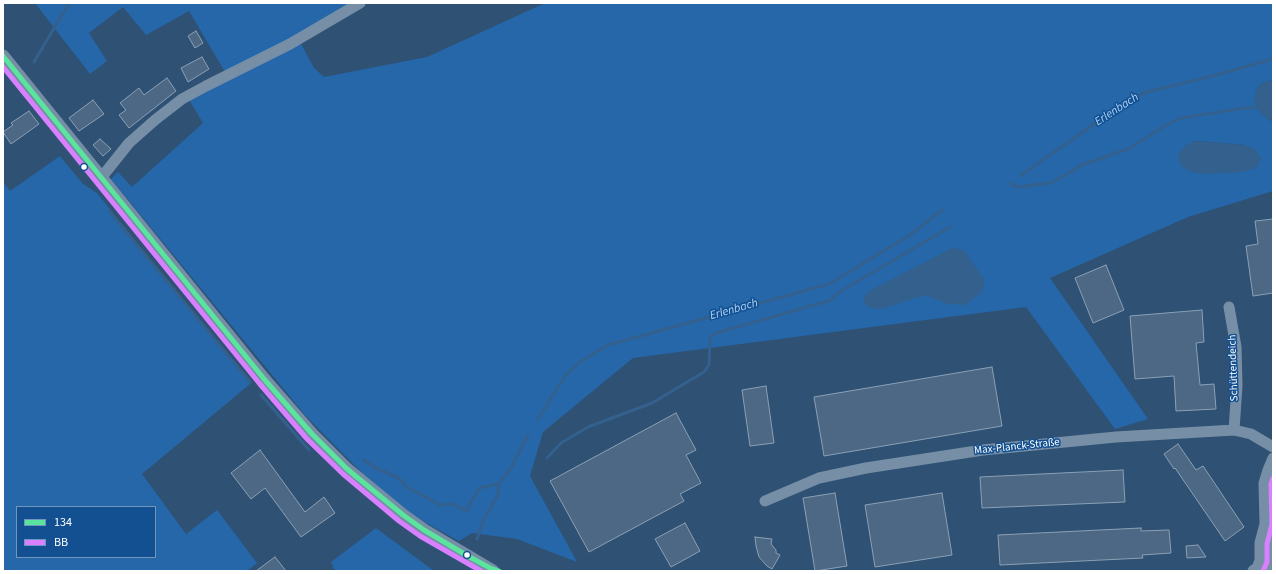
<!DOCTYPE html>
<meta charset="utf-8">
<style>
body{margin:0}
#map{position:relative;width:1276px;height:574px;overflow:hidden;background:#2f5174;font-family:"Source Sans 3",sans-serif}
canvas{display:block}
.frame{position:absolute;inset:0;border:4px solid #fff;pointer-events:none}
.legend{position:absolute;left:16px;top:506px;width:140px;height:52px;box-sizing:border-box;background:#125091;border:1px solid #7196bd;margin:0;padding:5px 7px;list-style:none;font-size:12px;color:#fff}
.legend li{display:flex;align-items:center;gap:8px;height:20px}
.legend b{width:20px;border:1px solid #7196bd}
</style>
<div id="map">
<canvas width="1276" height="574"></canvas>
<div class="frame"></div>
<ul class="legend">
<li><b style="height:5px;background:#5ae49d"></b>134</li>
<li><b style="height:5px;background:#d880ff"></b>BB</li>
</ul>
</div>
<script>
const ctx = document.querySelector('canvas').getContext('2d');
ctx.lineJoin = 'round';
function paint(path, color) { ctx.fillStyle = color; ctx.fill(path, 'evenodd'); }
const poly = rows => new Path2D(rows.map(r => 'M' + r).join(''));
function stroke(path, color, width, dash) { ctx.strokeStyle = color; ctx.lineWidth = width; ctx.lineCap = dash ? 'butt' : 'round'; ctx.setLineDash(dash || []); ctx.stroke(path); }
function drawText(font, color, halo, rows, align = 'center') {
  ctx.font = font + ' "Source Sans 3",sans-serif'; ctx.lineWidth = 3; ctx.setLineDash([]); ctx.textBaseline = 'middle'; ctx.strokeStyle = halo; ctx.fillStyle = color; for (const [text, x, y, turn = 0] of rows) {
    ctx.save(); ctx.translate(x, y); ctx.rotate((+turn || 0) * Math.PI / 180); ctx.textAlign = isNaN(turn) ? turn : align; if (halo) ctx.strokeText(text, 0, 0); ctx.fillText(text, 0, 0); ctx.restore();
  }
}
paint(poly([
 [35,3,353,3,310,29,225,72,189,11,146,35,123,7,89,33,107,61,90,74],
 [545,3,1273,3,1273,80,1262,83,1256,90,1257,108,1262,114,1273,123,1273,191,1188,217,1050,278,1148,419,1115,429,1026,307,633,358,543,432,530,476,577,562,517,539,472,533,459,541,426,523,391,499,363,474,305,415,111,179,118,172,132,187,203,123,188,98,299,40,314,68,324,77,427,57],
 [1195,141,1245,145,1244,172,1226,172],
 [60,156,83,184,97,193,250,384,142,474,186,534,217,510,257,563,247,571,3,571,3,182,10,191],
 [17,507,155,507,155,557,17,557],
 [376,528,434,571,335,571,331,562]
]), '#2567a9');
paint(poly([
 [1273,80,1273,123,1262,114,1257,108,1254,98,1256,90,1262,83],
 [1195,141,1245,145,1255,149,1261,159,1256,168,1244,172,1200,174,1189,171,1184,168,1179,162,1178,155,1187,144],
 [952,248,964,250,985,281,982,292,965,305,948,304,925,295,881,309,867,307,863,298,869,291]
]), '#34608e');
stroke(poly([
 [34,62,69,3],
 [1020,176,1113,111,1143,93,1216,75,1273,59],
 [1010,183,1016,187,1051,183,1082,165,1128,149,1166,125,1181,118,1244,108,1260,107],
 [109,211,250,382],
 [261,395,309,450],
 [538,419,565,376,581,361,608,345,829,284,910,235,942,210],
 [547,458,561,443,588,427,652,403,704,372,709,365,710,337,716,333,831,300,841,291,950,227],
 [363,460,376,468,399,478,407,487,440,505,454,504,466,511,479,488,499,484],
 [477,539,483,521,498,495,499,484,512,466,528,435]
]), '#34608e', 3);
const building = poly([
 [196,31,203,43,195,48,188,36,196,31],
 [202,57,209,69,188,82,181,68,202,57],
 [167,78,176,91,129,128,119,115,126,110,120,103,139,88,144,95,167,78],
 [93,100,104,114,79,131,69,118,93,100],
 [29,111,39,124,11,144,3,132,13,125,11,123,29,111],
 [100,139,111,149,103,156,93,145,100,139],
 [1273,219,1273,293,1253,296,1246,246,1258,244,1255,221,1273,219],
 [1106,265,1124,310,1093,323,1075,278,1106,265],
 [1202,310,1204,342,1196,343,1200,385,1214,384,1216,409,1176,411,1174,376,1135,379,1130,316,1202,310],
 [992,367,1002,426,824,456,814,397,992,367],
 [766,386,774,443,750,446,742,390,766,386],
 [676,413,696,450,686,455,701,483,680,494,684,501,589,552,550,481,676,413],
 [1178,444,1196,470,1203,466,1244,527,1225,541,1175,468,1174,469,1164,454,1178,444],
 [260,450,305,512,324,497,335,513,301,537,265,488,251,499,231,473,260,450],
 [1123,470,1125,502,982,508,980,477,1123,470],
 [835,493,847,566,815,571,803,498,835,493],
 [942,493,952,555,875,567,865,505,942,493],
 [685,523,700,551,671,567,655,539,685,523],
 [1141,528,1141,531,1169,530,1171,553,1142,555,1143,558,1000,565,998,535,1141,528],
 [755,537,772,539,771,544,776,550,776,553,780,555,772,569,767,566,759,557,756,546,755,537],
 [1198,545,1206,557,1187,558,1186,546,1198,545],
 [275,557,286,571,256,571,275,557]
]);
paint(building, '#4c6884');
stroke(building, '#8ba0b5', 1);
stroke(poly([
 [101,178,129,143,155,120,182,99,206,86,290,44,360,3],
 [1229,307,1236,347,1237,386,1234,430],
 [765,501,819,478,866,468,983,450,1116,437,1234,430,1251,434,1273,447],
 [1265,525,1270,542,1273,557],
 [1257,568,1260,561,1260,543,1265,524,1264,483,1268,470,1273,458]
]), '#768fa7', 11);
stroke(poly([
 [3,56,264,379,312,434,347,469,403,515,424,530,493,571],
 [1254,571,1264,566,1273,566]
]), '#768da6', 13);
stroke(poly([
 [3,56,264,379,312,434,347,469,403,515,424,530,466,555,490,568,499,571]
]), '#5ae49d', 5);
stroke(poly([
 [3,67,259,383,307,439,343,474,399,521,420,536,481,571],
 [1263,571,1267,562,1267,544,1272,524,1271,484,1273,478]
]), '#d880ff', 5);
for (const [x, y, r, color] of [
 [84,167,3.5,"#fff"],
 [467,555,3.5,"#fff"]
]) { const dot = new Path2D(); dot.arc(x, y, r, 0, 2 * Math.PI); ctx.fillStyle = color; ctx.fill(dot); stroke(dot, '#125091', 1.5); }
drawText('11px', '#fff', '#125091', [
 ["Schüttendeich",1234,368,-92],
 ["Max-Planck-Straße",1017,447,-6]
]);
drawText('italic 12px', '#aad2f9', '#125091', [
 ["Erlenbach",1117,110,-33],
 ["Erlenbach",734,310,-16]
]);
</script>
